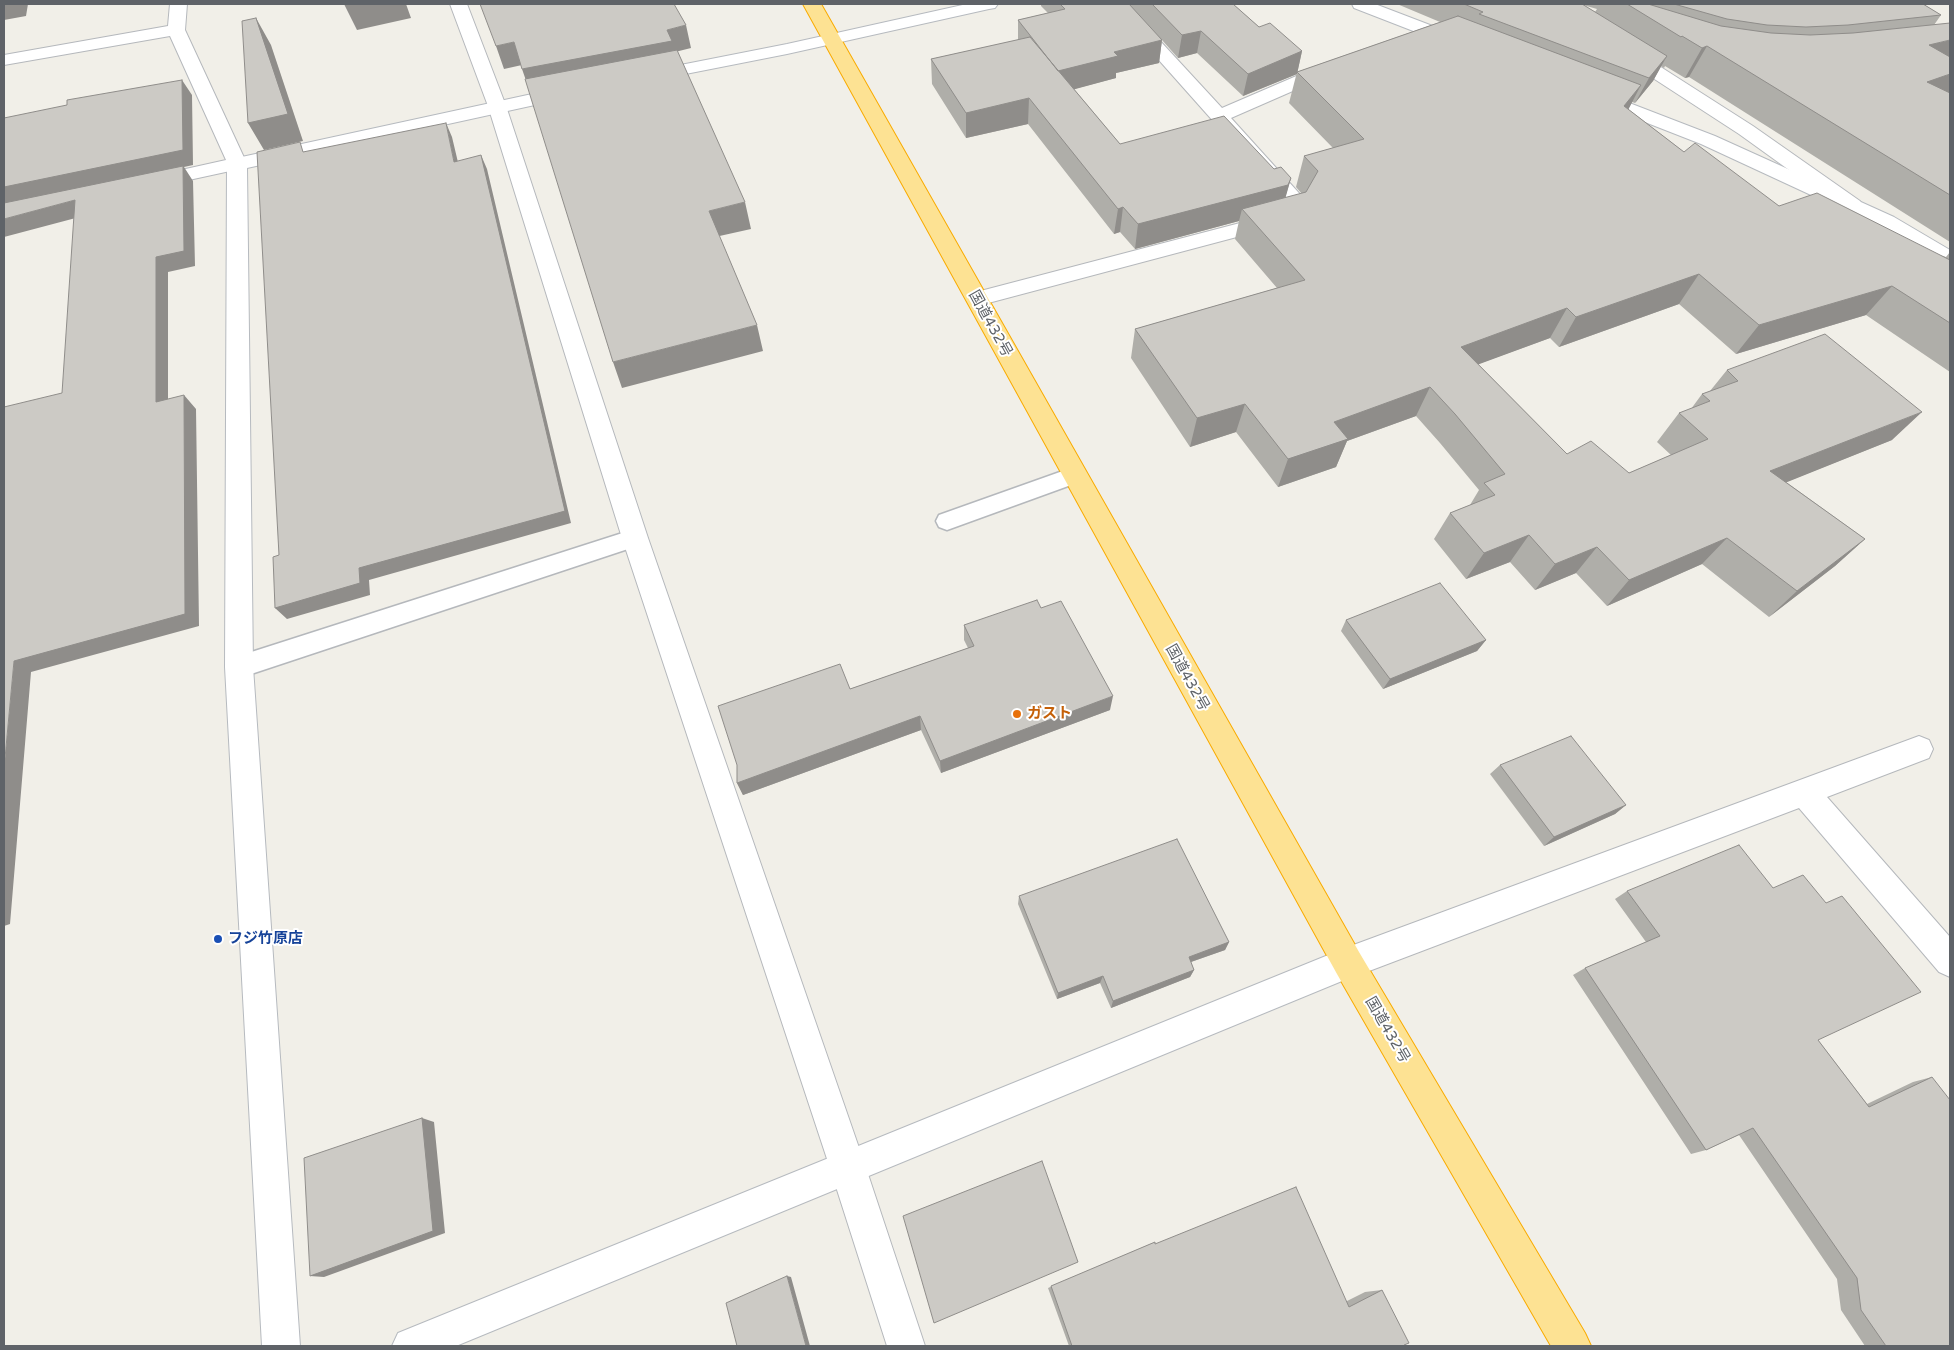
<!DOCTYPE html>
<meta charset="utf-8">
<style>
body{margin:0}
#map{position:relative;width:1954px;height:1350px;overflow:hidden;background:#f1efe8;font-family:"Varela Round",sans-serif}
canvas{display:block}
.frame{position:absolute;inset:0;border:5px solid #5f6368;pointer-events:none}
</style>
<div id="map">
<canvas width="1954" height="1350"></canvas>
<div class="frame"></div>
</div>
<script>
const ctx = document.querySelector('canvas').getContext('2d');
ctx.lineJoin = 'round';
const poly = rows => new Path2D(rows.map(r => 'M' + r).join(''));
function stroke(path, color, width, dash) { ctx.strokeStyle = color; ctx.lineWidth = width; ctx.lineCap = dash ? 'butt' : 'round'; ctx.setLineDash(dash || []); ctx.stroke(path); }
function paint(path, color) { ctx.fillStyle = color; ctx.fill(path, 'evenodd'); }
function drawText(font, color, halo, rows, align = 'center') {
  ctx.font = font + ' "Varela Round","Noto Sans JP",sans-serif'; ctx.lineWidth = 4; ctx.setLineDash([]); ctx.textBaseline = 'middle'; ctx.strokeStyle = halo; ctx.fillStyle = color; for (const [text, x, y, turn = 0] of rows) {
    ctx.save(); ctx.translate(x, y); ctx.rotate((+turn || 0) * Math.PI / 180); ctx.textAlign = isNaN(turn) ? turn : align; if (halo) ctx.strokeText(text, 0, 0); ctx.fillText(text, 0, 0); ctx.restore();
  }
}
const lane = poly([
 [1074,467,1082,469,1085,475,1082,481,947,530,939,527,936,521,939,515,1074,467],
 [635,529,643,532,647,538,643,544,239,678,230,675,227,667,230,659,239,656,635,529]
]);
const street = poly([
 [170,4,187,4,185,30,247,164,244,168,152,188,145,186,142,182,145,178,226,160,170,36,4,65,4,55,168,26,170,4],
 [450,4,467,4,506,106,648,538,866,1168,925,1346,887,1346,830,1168,622,538,488,106,450,4],
 [1109,4,1126,4,1222,108,1322,65,1328,64,1334,65,1337,69,1334,73,1231,118,1307,202,1297,221,977,306,969,304,966,299,969,294,1282,212,1286,203,1109,4],
 [1625,47,1631,48,1753,126,1860,201,1863,206,1860,211,1853,212,1846,211,1739,134,1619,56,1616,52,1619,48,1625,47],
 [1919,736,1929,740,1933,749,1929,758,1827,797,1950,937,1950,977,1939,972,1799,808,1348,979,1337,974,1332,963,1337,952,1348,947,1919,736]
]);
const secondary = poly([
 [967,4,998,4,995,8,989,9,787,54,650,81,644,80,641,76,644,72,650,71,787,44,967,4],
 [1352,4,1375,4,1464,38,1467,42,1464,46,1458,47,1452,46,1354,8,1352,4],
 [569,86,576,88,578,92,576,96,247,168,253,667,300,1346,262,1346,225,667,227,164,230,160,237,158,569,86],
 [1593,89,1715,136,1894,217,1950,250,1950,266,1943,264,1880,227,1701,144,1586,99,1584,95,1586,91,1593,89],
 [1348,947,1359,952,1364,963,1359,974,456,1346,392,1346,398,1333,1348,947]
]);
const highway = poly([
 [803,4,821,4,1359,952,1585,1333,1591,1346,1551,1346,1337,974,803,4]
]);
stroke(lane, '#b5b8bc', 3);
stroke(street, '#b5b8bc', 2);
stroke(secondary, '#b6babf', 2);
stroke(highway, '#f9ab00', 2);
paint(lane, '#fff');
paint(street, '#fff');
paint(secondary, '#fff');
paint(highway, '#fde293');
paint(poly([
 [1041,4,1233,4,1259,27,1302,51,1297,74,1243,96,1197,53,1178,58,1162,40,1159,63,1116,73,1116,78,1074,89,1120,144,1274,169,1291,178,1285,198,1302,194,1296,187,1304,156,1333,148,1289,103,1297,72,1440,22,1397,4,1923,4,1941,15,1934,25,1950,91,1949,92,1950,93,1950,242,1689,77,1685,78,1665,66,1664,68,1661,66,1653,81,1635,103,1632,102,1628,109,1684,152,1779,206,1946,257,1950,252,1950,372,1866,315,1736,354,1679,304,1559,347,1550,338,1478,364,1567,454,1629,473,1671,455,1657,442,1679,413,1691,409,1702,394,1710,391,1727,370,1892,440,1786,482,1865,539,1835,566,1769,617,1702,564,1607,606,1576,573,1535,590,1510,562,1466,579,1434,539,1450,513,1470,505,1479,490,1440,443,1416,416,1347,441,1336,467,1278,487,1236,432,1190,447,1131,358,1135,329,1277,288,1235,239,1239,221,1135,249,1120,232,1114,234,1028,124,966,138,932,84,931,59,1018,40,1018,20,1048,13,1041,6],
 [1583,5,1597,9,1595,12],
 [1041,608,1110,710,941,773,921,730,743,795,737,783,850,689,968,648,964,640,964,625],
 [1346,620,1486,640,1477,651,1383,689,1341,631],
 [1500,765,1626,805,1615,814,1544,846,1490,774],
 [1627,891,1818,1040,1867,1104,1913,1082,1932,1077,1950,1346,1865,1346,1841,1310,1837,1279,1739,1135,1706,1150,1691,1154,1573,975,1585,968,1646,942,1615,899],
 [1019,896,1229,942,1225,950,1191,962,1194,970,1190,977,1111,1008,1100,983,1057,999,1018,904],
 [1155,1242,1155,1244,1347,1301,1365,1292,1382,1290,1405,1346,1069,1346,1048,1288]
]), '#afaea9');
paint(poly([
 [4,4,28,4,26,16,4,20],
 [344,4,406,4,411,18,357,30],
 [256,18,271,45,303,141,264,150,248,123],
 [686,25,691,48,675,52,530,92,522,69,667,30],
 [1201,31,1197,53,1178,58,1182,35],
 [1162,40,1159,63,1116,73,1116,78,1057,94,1058,71,1114,52],
 [1950,40,1950,66,1929,45],
 [514,42,522,65,504,69,496,46],
 [1707,46,1689,77,1685,78,1702,48],
 [1302,51,1297,74,1243,96,1248,74],
 [1667,56,1653,81,1635,103,1649,78],
 [1950,74,1950,91,1944,98,1927,82],
 [182,80,192,95,193,165,184,167,193,181,195,266,168,272,168,416,156,402,156,257,183,167,4,205,4,187],
 [1641,85,1625,116,1624,106],
 [1029,98,1028,124,966,138,966,113],
 [446,123,452,137,461,175,454,162],
 [481,155,487,169,571,523,369,580,370,595,287,619,275,608,359,568],
 [1291,178,1284,203,1242,209,1239,221,1135,249,1138,224],
 [75,200,87,215,4,237,4,219],
 [745,202,751,229,715,237,709,211],
 [1123,207,1120,232,1114,234,1118,209],
 [1699,274,1679,304,1559,347,1576,317],
 [1892,286,1866,315,1736,354,1759,325],
 [1567,308,1550,338,1447,376,1461,347],
 [757,325,763,351,622,388,613,362],
 [1430,387,1416,416,1347,441,1336,467,1278,487,1288,459,1334,422],
 [184,395,196,409,199,626,31,672,10,924,4,926,4,769,14,661],
 [1245,404,1236,432,1190,447,1197,418],
 [1922,412,1892,440,1745,499,1770,471],
 [1529,535,1510,562,1466,579,1484,553],
 [1727,538,1702,564,1607,606,1629,580],
 [1865,539,1835,566,1769,617,1797,591],
 [1597,547,1576,573,1535,590,1555,564],
 [1486,640,1477,651,1383,689,1390,679],
 [1113,696,1110,710,941,773,940,761],
 [920,716,921,730,743,795,737,783],
 [1626,805,1615,814,1544,846,1554,837],
 [1229,942,1225,950,1185,964,1189,957],
 [1194,970,1190,977,1111,1008,1113,1001],
 [1103,976,1100,983,1057,999,1058,993],
 [422,1118,434,1122,445,1233,324,1277,310,1276],
 [787,1276,791,1277,810,1346,806,1346]
]), '#8f8d8a');
const building = poly([
 [480,4,674,4,686,25,667,30,672,41,522,69,514,42,496,46,480,4],
 [1060,4,1129,4,1162,40,1114,52,1118,56,1058,71,1018,20,1065,9,1060,4],
 [1152,4,1233,4,1259,27,1270,23,1302,51,1248,74,1201,31,1182,35,1152,4],
 [1464,4,1582,4,1667,56,1649,78,1479,14,1483,12,1464,4],
 [1627,4,1648,4,1721,26,1771,33,1810,35,1853,33,1950,23,1950,40,1929,45,1950,57,1950,74,1927,82,1950,93,1950,195,1707,46,1702,48,1682,36,1681,37,1627,4],
 [1674,4,1923,4,1941,15,1848,25,1806,27,1767,25,1727,19,1674,4],
 [1458,16,1641,85,1624,106,1684,152,1695,143,1779,206,1817,193,1950,260,1950,323,1892,286,1759,325,1699,274,1576,317,1567,308,1461,347,1567,454,1591,441,1629,473,1708,439,1679,413,1710,401,1702,394,1738,381,1727,370,1825,334,1922,412,1770,471,1865,539,1797,591,1727,538,1629,580,1597,547,1555,564,1529,535,1484,553,1450,513,1495,495,1484,483,1505,474,1455,414,1430,387,1334,422,1348,439,1288,459,1245,404,1197,418,1135,329,1305,280,1242,209,1306,192,1318,171,1304,156,1364,139,1297,72,1458,16],
 [256,18,288,114,248,123,242,21,256,18],
 [1030,37,1120,144,1224,116,1274,169,1281,167,1291,178,1288,185,1138,224,1123,207,1118,209,1029,98,966,113,931,59,1030,37],
 [677,50,745,202,709,211,757,325,613,362,525,79,677,50],
 [182,80,183,150,4,187,4,118,67,105,67,100,182,80],
 [446,123,454,162,481,155,565,511,359,568,360,583,275,608,273,557,279,555,257,152,300,142,303,152,446,123],
 [183,166,184,251,156,257,156,402,184,395,185,614,14,661,4,769,4,407,62,393,75,200,4,219,4,203,183,166],
 [1440,583,1486,640,1390,679,1346,620,1440,583],
 [1037,600,1041,608,1061,601,1113,696,940,761,920,716,737,783,737,765,718,706,840,664,850,689,974,646,964,625,1037,600],
 [1571,736,1626,805,1554,837,1500,765,1571,736],
 [1177,839,1229,942,1189,957,1194,970,1113,1001,1103,976,1058,993,1019,896,1177,839],
 [1739,845,1773,888,1803,875,1826,903,1842,896,1921,992,1818,1040,1869,1107,1932,1077,1950,1100,1950,1346,1886,1346,1861,1310,1857,1278,1753,1128,1706,1150,1585,968,1660,936,1627,891,1739,845],
 [422,1118,433,1231,310,1276,304,1158,422,1118],
 [1042,1161,1078,1262,934,1323,903,1216,1042,1161],
 [1296,1187,1349,1307,1382,1290,1409,1343,1404,1345,1405,1346,1072,1346,1051,1286,1155,1242,1155,1244,1296,1187],
 [787,1276,806,1346,737,1346,726,1303,787,1276]
]);
paint(building, '#cccac5');
stroke(building, '#8f8d8a', 1);
for (const [x, y, r, color] of [
 [1017,714,5,"#e8710a"],
 [218,939,5,"#1a4fb4"]
]) { const dot = new Path2D(); dot.arc(x, y, r, 0, 2 * Math.PI); ctx.fillStyle = color; ctx.fill(dot); stroke(dot, '#fff', 2); }
drawText('15px', '#5f6368', '#fff', [
 ["国道432号",990,324,61],
 ["国道432号",1187,678,61],
 ["国道432号",1387,1030,60]
]);
drawText('bold 15px', '#c56008', '#fff', [
 ["ガスト",1027,714]
], 'left');
drawText('bold 15px', '#164399', '#fff', [
 ["フジ竹原店",228,939]
], 'left');
</script>
